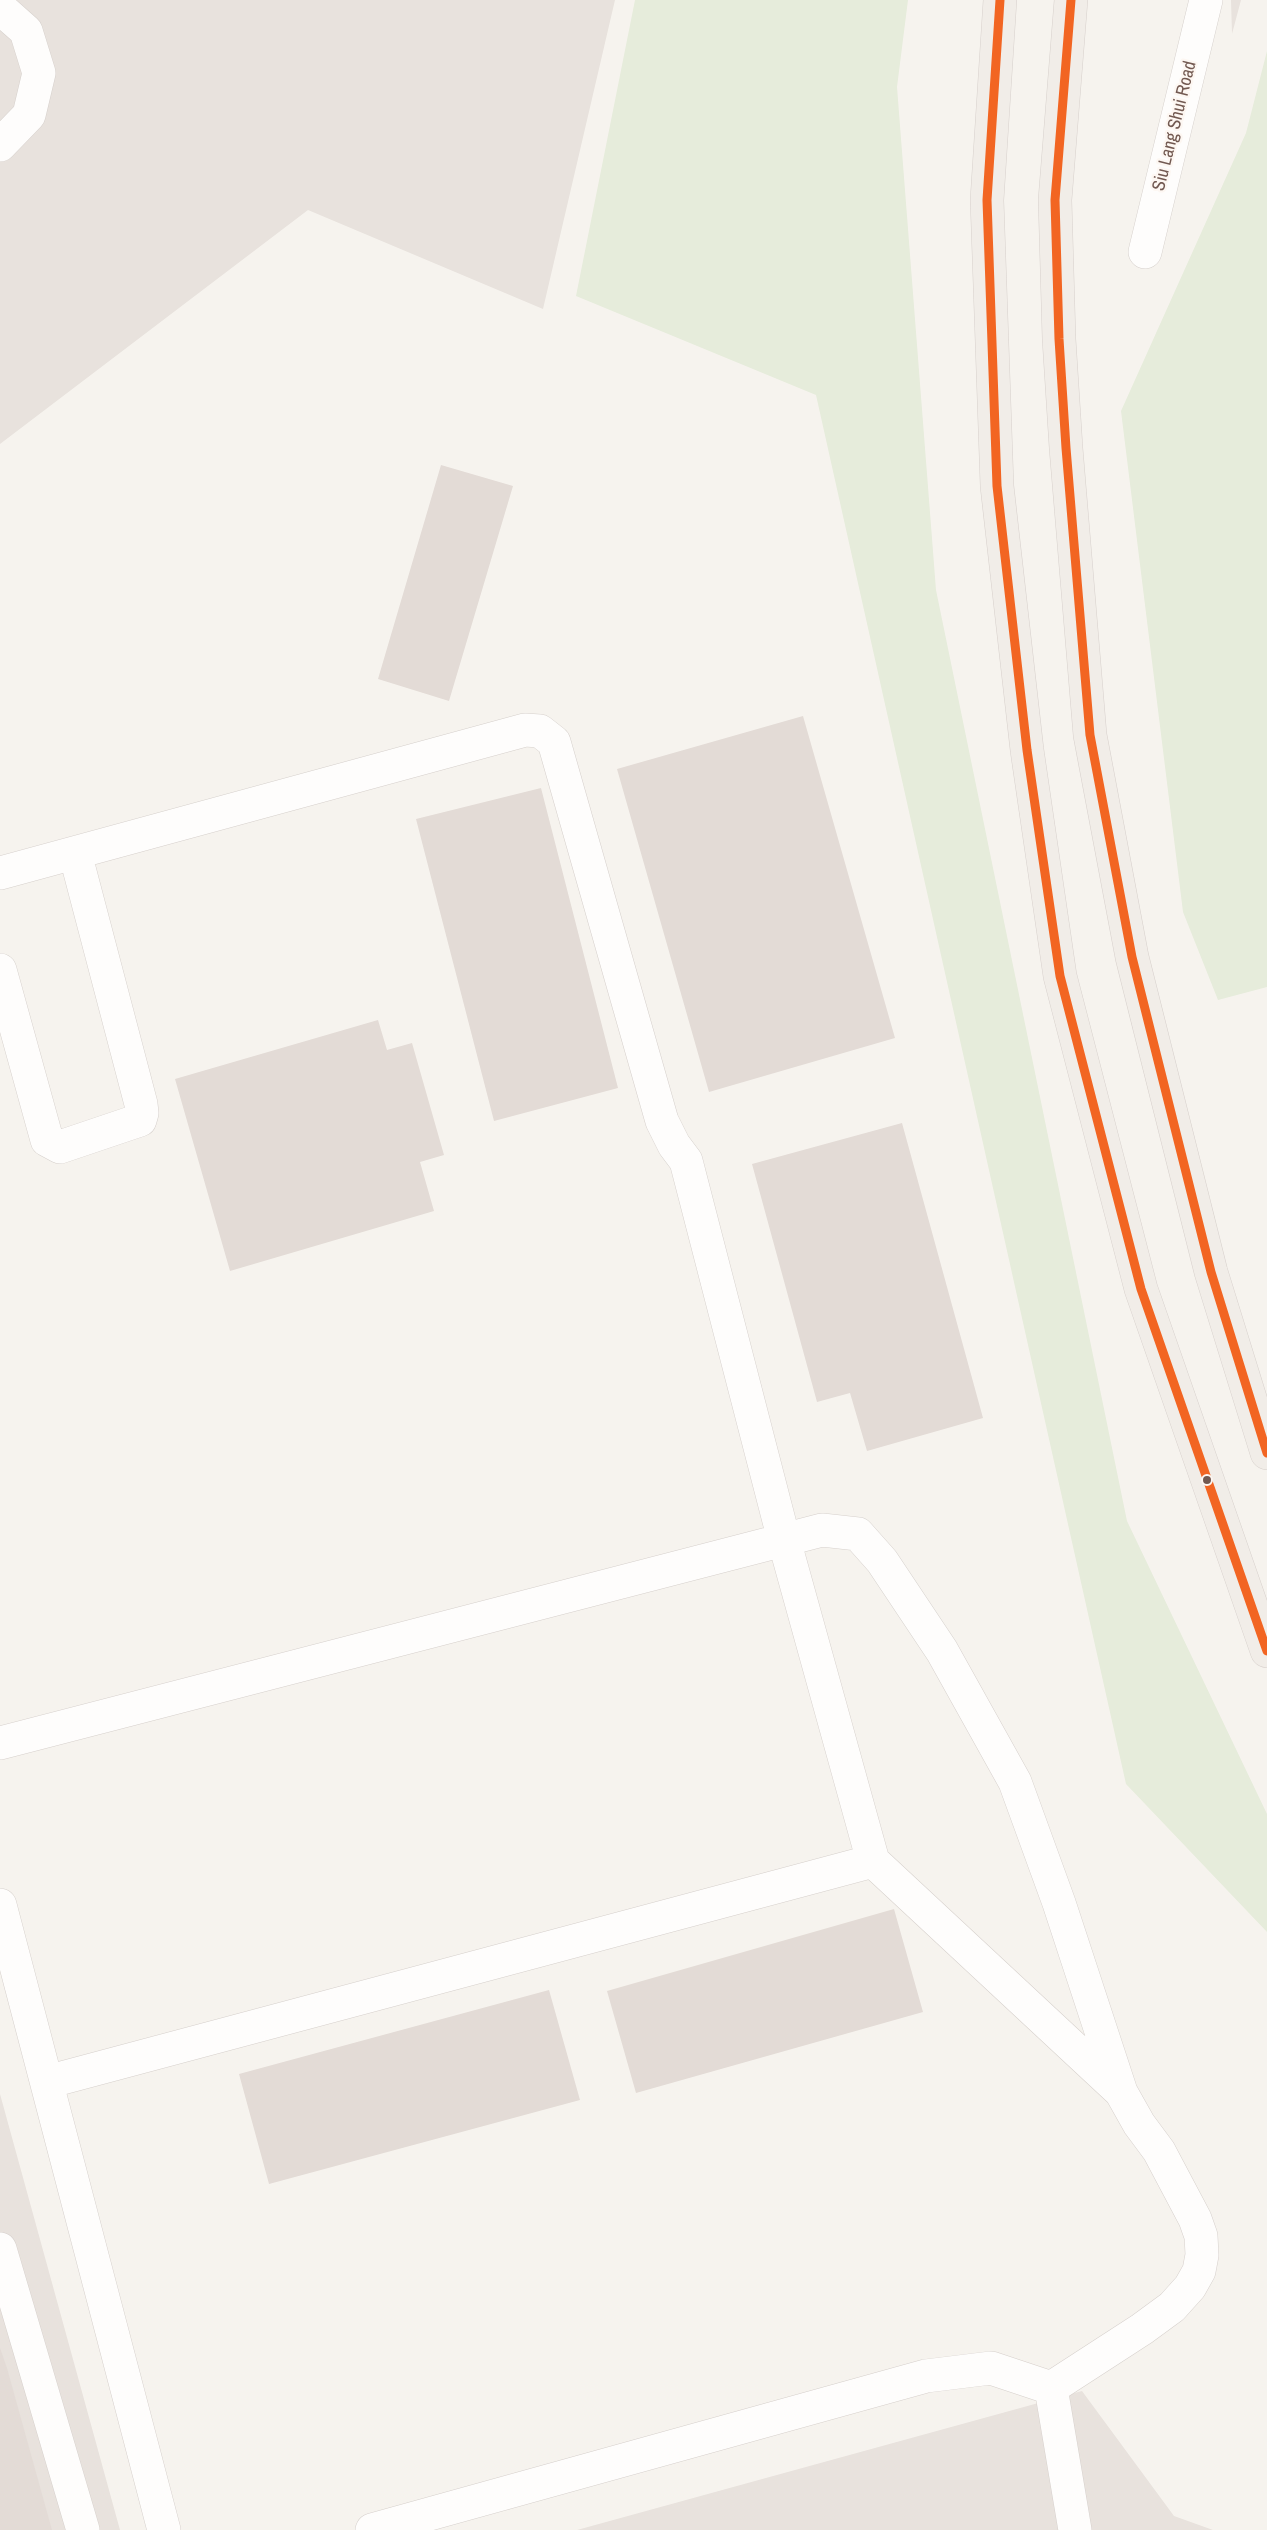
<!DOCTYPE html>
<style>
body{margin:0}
canvas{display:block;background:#f6f3ee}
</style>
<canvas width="1267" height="2530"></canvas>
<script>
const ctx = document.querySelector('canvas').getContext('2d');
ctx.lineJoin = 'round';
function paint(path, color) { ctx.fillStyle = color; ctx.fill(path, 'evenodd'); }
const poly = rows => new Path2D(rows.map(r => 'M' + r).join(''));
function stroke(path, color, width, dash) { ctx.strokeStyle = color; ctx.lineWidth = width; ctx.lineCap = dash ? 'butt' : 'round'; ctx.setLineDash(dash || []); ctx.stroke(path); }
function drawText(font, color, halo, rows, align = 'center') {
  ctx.font = font + ' "Archivo Narrow",sans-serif'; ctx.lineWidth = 4.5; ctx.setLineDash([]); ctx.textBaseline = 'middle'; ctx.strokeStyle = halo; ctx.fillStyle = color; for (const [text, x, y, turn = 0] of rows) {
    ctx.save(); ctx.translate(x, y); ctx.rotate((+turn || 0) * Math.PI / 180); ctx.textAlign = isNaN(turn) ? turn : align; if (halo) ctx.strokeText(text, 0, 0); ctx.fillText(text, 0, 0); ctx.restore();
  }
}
paint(poly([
 [0,0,615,0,543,309,308,210,0,444],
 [1231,0,1241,0,1232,34],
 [0,2094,120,2530,0,2530],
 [1082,2391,1174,2516,1213,2530,577,2530]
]), '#e8e2dd');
paint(poly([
 [635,0,908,0,897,87,936,590,1127,1521,1267,1814,1267,1932,1126,1784,816,395,576,296],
 [1267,51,1267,987,1218,1000,1183,912,1121,411,1246,133]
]), '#e6ecdb');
paint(poly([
 [441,465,513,486,449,701,378,679],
 [803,716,895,1038,709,1092,617,769],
 [541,788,618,1088,494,1121,416,819],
 [378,1020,387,1050,412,1043,444,1155,420,1162,434,1211,230,1271,175,1079],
 [902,1123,983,1418,867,1451,850,1393,817,1402,752,1164],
 [894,1909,923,2012,636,2093,607,1991],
 [549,1990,580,2100,269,2184,239,2074],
 [0,2348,7,2368,52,2530,0,2530]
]), '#e3dbd6');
const minor = poly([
 [0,8,26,31,39,73,29,115,0,145],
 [1145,252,1206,0],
 [0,873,525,730,540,731,554,742,662,1121,674,1145,686,1161,784,1540,873,1861],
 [0,970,47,1140,60,1147,140,1120,142,1113,141,1104,75,853],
 [0,1743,822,1530,858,1534,882,1561,942,1651,1015,1782,1059,1903,1121,2092,1139,2124,1159,2151,1195,2219,1201,2236,1202,2255,1199,2271,1190,2287,1172,2307,1142,2329,1051,2388],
 [0,1905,164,2530],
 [47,2082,873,1861,1120,2091],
 [0,2249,83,2530],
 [1051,2388,1075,2530],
 [372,2530,926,2376,991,2368,1051,2388]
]);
const major = poly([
 [1000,0,987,200,997,486,1027,750,1060,976,1141,1289,1267,1651],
 [1071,0,1055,200,1059,339,1066,448,1090,735,1132,957,1211,1272,1267,1453]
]);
stroke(minor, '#d6d0cc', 34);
stroke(major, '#d7d0cc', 34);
stroke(minor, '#fefdfc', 33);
stroke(major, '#f1ede8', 33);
stroke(poly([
 [1000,0,987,200,997,486,1027,750,1060,976,1141,1289,1267,1651],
 [1071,0,1055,200,1059,339,1066,448,1090,735,1132,957,1211,1272,1267,1453]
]), '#f26522', 9);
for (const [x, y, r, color] of [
 [1207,1480,5,"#725951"]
]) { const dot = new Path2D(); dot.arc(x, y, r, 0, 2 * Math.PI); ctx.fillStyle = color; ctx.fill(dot); stroke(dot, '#fdf7f2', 2); }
drawText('18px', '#725951', '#fdf7f2', [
 ["Siu Lang Shui Road",1175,126,-76]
]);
</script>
